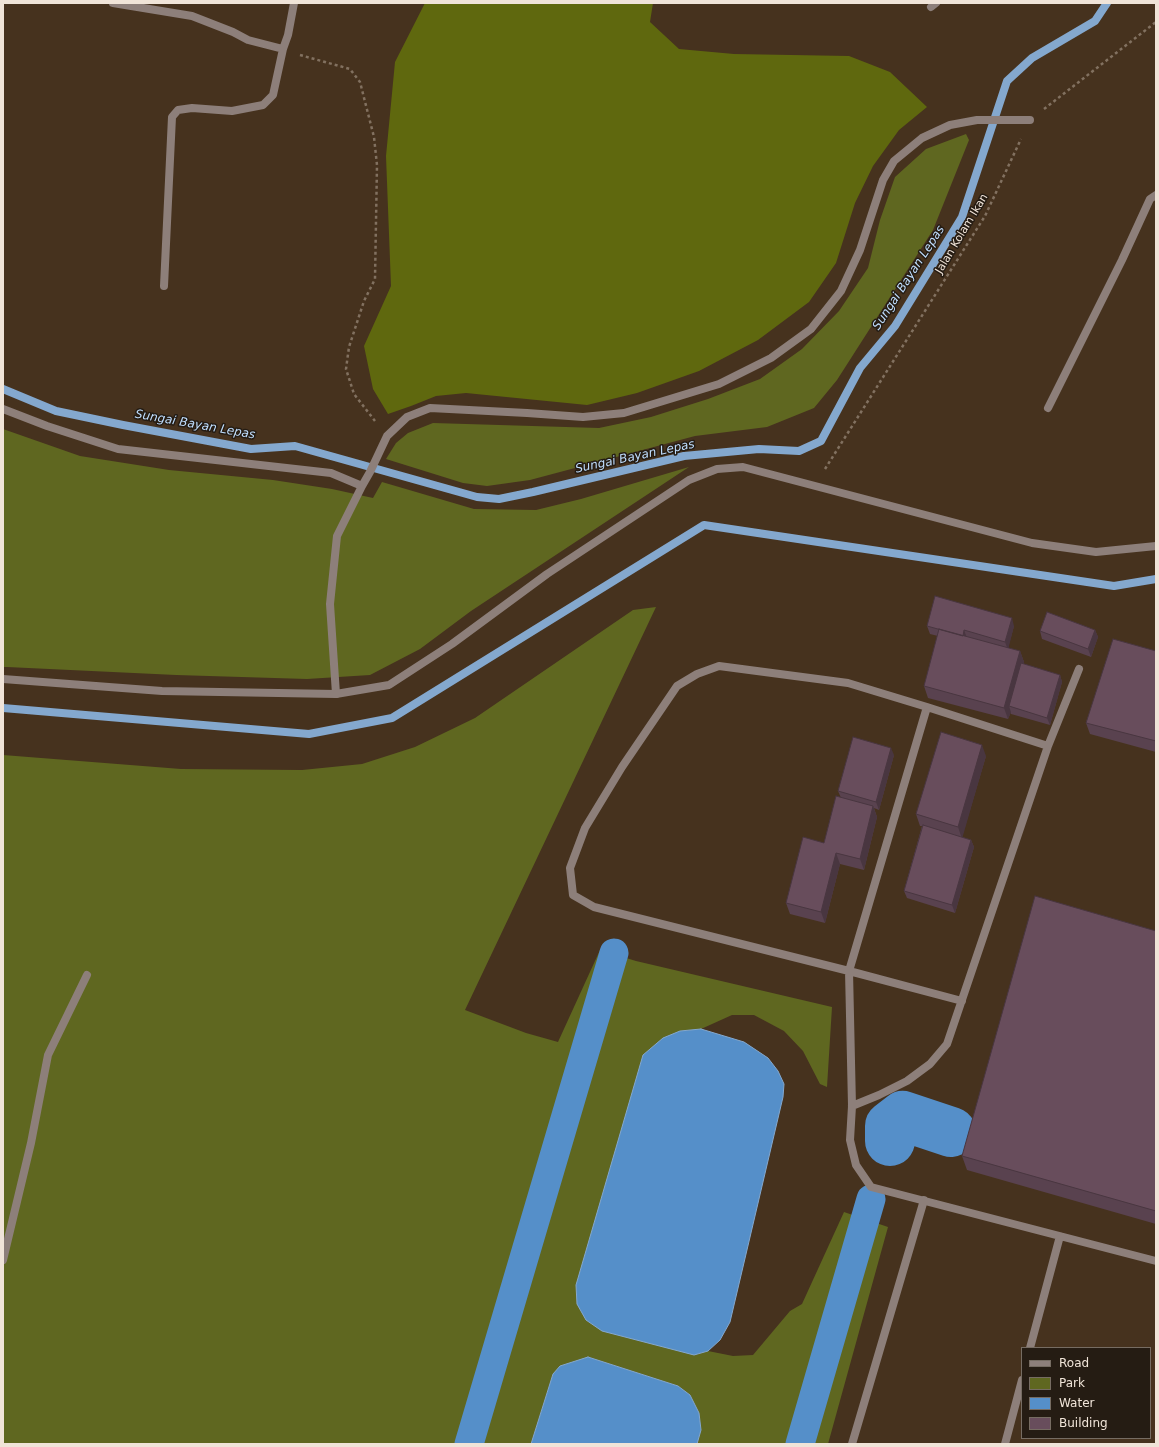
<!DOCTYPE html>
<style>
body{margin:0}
#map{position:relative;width:1159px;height:1447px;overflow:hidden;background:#46321e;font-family:"DejaVu Sans",sans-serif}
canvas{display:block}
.frame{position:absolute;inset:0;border:4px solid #f0e4d8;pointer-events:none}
.legend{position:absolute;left:1021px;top:1347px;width:130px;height:92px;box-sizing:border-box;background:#251c13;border:1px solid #766c62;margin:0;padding:5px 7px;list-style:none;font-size:12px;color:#f0e4d8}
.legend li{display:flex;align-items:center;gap:8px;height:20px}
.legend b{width:20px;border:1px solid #766c62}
</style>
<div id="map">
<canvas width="1159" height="1447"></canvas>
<div class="frame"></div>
<ul class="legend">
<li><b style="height:5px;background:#8d7f7a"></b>Road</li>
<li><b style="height:11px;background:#5f6720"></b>Park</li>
<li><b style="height:11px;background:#558fc9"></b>Water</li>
<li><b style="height:11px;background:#684d5c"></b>Building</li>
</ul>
</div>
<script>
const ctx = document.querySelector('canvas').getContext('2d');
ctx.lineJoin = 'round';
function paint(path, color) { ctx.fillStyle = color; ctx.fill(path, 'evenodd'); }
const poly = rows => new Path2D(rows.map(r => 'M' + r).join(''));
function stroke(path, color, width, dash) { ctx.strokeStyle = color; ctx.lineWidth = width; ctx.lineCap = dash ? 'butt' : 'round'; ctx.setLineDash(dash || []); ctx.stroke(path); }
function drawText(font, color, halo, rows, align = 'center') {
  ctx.font = font + ' "DejaVu Sans",sans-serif'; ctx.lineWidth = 3; ctx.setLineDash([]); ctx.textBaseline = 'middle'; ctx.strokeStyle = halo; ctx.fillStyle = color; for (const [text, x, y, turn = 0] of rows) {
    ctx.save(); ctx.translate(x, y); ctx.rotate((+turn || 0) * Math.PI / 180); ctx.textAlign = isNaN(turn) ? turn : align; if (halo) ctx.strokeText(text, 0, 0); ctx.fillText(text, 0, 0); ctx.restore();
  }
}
paint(poly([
 [966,134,969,140,933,230,837,380,814,408,767,427,695,436,530,480,487,486,463,483,386,459,396,443,408,433,433,423,599,428,651,417,708,399,760,379,802,349,839,311,868,268,880,220,895,177,926,149],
 [3,429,80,456,169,470,273,480,332,489,373,498,382,482,474,509,536,510,581,499,689,467,471,611,420,649,370,675,307,679,176,675,7,667,3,667],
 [656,607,465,1010,526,1033,558,1042,600,950,636,961,832,1007,827,1087,820,1084,803,1051,784,1031,754,1015,732,1015,701,1029,680,1031,694,1355,708,1351,733,1356,753,1355,790,1311,802,1304,844,1212,888,1227,828,1444,697,1444,701,1430,699,1413,690,1395,678,1386,588,1357,553,1374,531,1444,3,1444,3,755,181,769,302,770,362,764,415,747,475,718,633,610]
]), '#5f6720');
paint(poly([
 [425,3,653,3,650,22,679,49,734,54,849,56,890,72,927,107,899,130,873,166,855,203,836,263,809,302,758,340,699,371,637,393,587,405,466,393,436,396,411,406,388,414,373,389,364,346,391,286,386,156,395,62]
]), '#5f680e');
const water = poly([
 [701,1029,744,1042,768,1058,778,1071,784,1084,783,1097,730,1322,720,1340,708,1351,694,1355,602,1331,586,1320,577,1304,576,1285,643,1055,663,1038,680,1031,701,1029],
 [588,1357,678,1386,690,1395,699,1413,701,1430,697,1444,531,1444,553,1374,560,1366,588,1357]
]);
paint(water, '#558fc9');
stroke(water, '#84a8ce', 1);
stroke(poly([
 [3,389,56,411,123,425,251,449,295,446,477,497,499,499,533,492,684,456,759,449,799,451,821,441,860,368,895,326,962,217,1007,81,1032,58,1095,21,1107,3],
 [3,708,309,734,392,718,704,525,1114,586,1156,579]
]), '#84a8ce', 8);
stroke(poly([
 [469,1444,614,953],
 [800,1444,871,1199]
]), '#558fc9', 29);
stroke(poly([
 [890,1141,890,1126,903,1116,951,1132]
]), '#558fc9', 50);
stroke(poly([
 [300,55,350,69,360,82,374,137,377,165,375,279,364,301,349,347,346,369,354,394,375,421],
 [1044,109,1156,22],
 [825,469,985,216,1021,139]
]), '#827160', 2.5, [3, 3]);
stroke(poly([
 [1048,408,1122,260,1150,199,1156,195],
 [3,409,47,426,118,449,331,473,362,486],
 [336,694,330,604,337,536,362,486,370,472,387,436,407,417,430,408,527,413,583,417,624,413,719,384,771,358,811,329,841,291,860,250,883,180,894,161,922,138,950,125,977,120,1030,120],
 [927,707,848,683,719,666,697,674,677,686,622,767,585,828,570,868,573,895,594,907,849,971,962,1001],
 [1048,746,1079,669],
 [852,1106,879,1095,907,1081,930,1064,947,1044,1048,746,927,707,849,971,852,1106,850,1140,856,1165,871,1187,1156,1261],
 [3,1260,31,1143,48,1055,87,975],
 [1030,1348,1060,1236],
 [852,1444,924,1200],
 [1005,1444,1022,1380]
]), '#8d7f7a', 8);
stroke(poly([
 [113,3,192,16,233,32,248,40,283,49],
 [931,7,936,3],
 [164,286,172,117,178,110,192,108,232,111,263,105,273,95,283,49,288,35,294,3],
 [3,679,162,691,336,694,389,685,452,644,547,574,689,480,717,469,743,467,1032,543,1096,552,1156,546]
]), '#8d7f7a', 8);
paint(poly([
 [927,626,1014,626,1008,648,1020,651,1024,662,1023,664,1060,675,1062,682,1050,725,1011,714,1011,712,1008,719,928,698,924,686,938,636,930,634],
 [1095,630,1098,637,1091,657,1042,639,1040,631],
 [1156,651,1156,752,1090,734,1086,723],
 [894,755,879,810,874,808,877,817,864,870,840,864,825,923,790,914,786,903,824,843,841,798,838,791],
 [986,756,962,837,971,840,974,847,955,913,907,898,904,891,922,826,920,826,916,814],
 [1156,931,1156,1224,967,1170,962,1156]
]), '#59424f');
paint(poly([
 [1012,618,1014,626,1008,650,1005,642],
 [964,630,967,638,963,637],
 [1095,630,1098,637,1091,657,1088,649],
 [1020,651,1024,662,1012,707,1009,706,1011,712,1008,719,1004,708],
 [1060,675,1062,682,1050,725,1047,718],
 [982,745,986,756,962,839,958,827],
 [891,748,894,755,879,810,876,802],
 [873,806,877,817,864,870,860,859],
 [971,840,974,847,955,913,952,905],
 [836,853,840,864,825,923,821,912]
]), '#493640');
const building = poly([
 [935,596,1012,618,1005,642,964,630,963,636,927,626,935,596],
 [1047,612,1095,630,1088,649,1040,631,1047,612],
 [939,629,1020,651,1004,708,924,686,939,629],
 [1113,639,1156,651,1156,741,1086,723,1113,639],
 [1021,663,1060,675,1047,718,1009,706,1021,663],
 [941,732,982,745,958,827,916,814,941,732],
 [853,737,891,748,876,802,838,791,853,737],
 [836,796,873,806,860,859,836,853,821,912,786,903,803,837,824,843,836,796],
 [923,825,971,840,952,905,904,891,923,825],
 [1035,896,1156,931,1156,1211,962,1156,1035,896]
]);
paint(building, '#684d5c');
stroke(building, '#493640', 1);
drawText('11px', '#f0e4d8', '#251c13', [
 ["Jalan Kolam Ikan",962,234,-59]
]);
drawText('italic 12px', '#bfddfd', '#251c13', [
 ["Sungai Bayan Lepas",909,278,-57],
 ["Sungai Bayan Lepas",195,425,10],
 ["Sungai Bayan Lepas",635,457,-12]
]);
</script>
